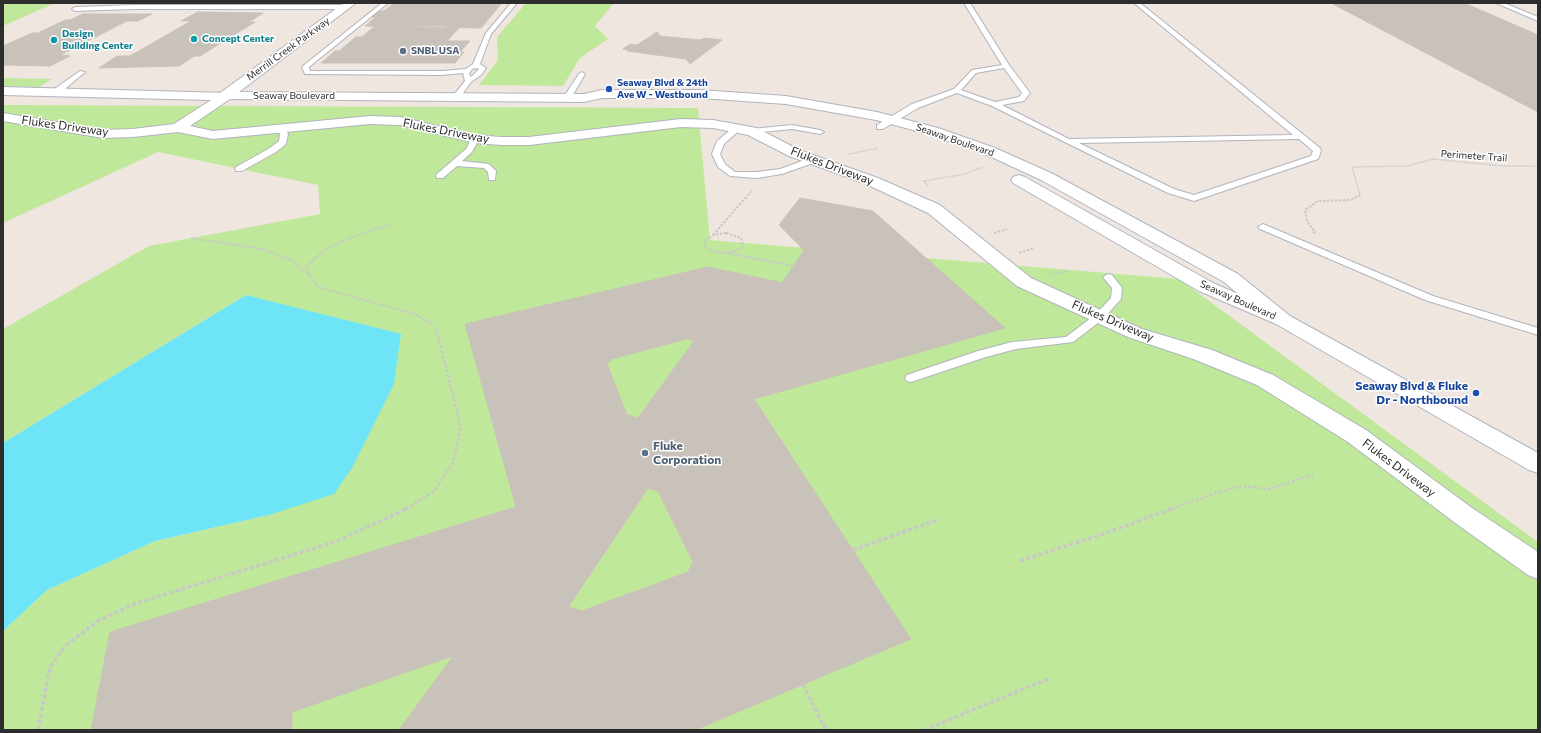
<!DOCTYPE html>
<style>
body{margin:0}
#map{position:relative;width:1541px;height:733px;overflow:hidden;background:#efe6e0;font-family:Commissioner,sans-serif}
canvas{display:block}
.frame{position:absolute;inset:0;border:4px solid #2d2d2d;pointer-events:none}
</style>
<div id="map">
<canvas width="1541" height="733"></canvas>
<div class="frame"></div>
</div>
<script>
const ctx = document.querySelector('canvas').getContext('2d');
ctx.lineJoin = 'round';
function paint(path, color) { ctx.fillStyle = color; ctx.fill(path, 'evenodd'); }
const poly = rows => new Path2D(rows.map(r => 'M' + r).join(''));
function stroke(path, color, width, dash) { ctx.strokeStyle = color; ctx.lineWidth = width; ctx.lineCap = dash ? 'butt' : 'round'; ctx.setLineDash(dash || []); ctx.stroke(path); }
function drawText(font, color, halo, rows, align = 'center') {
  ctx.font = font + ' Commissioner,sans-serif'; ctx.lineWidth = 3; ctx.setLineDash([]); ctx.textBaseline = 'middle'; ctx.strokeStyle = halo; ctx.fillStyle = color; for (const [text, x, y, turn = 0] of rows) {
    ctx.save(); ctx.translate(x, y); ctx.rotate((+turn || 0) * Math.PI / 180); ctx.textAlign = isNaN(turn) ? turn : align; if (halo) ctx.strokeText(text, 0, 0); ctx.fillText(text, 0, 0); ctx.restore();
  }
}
paint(poly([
 [3,3,55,3,3,26],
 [526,3,614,3,595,26,608,39,580,58,563,86,479,85,498,60,497,37],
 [3,78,52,79,39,87,3,86],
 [3,105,698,108,710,240,1179,279,1538,542,1538,730,3,730,3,631,47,590,155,541,269,515,246,295,3,443,3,329,149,246,320,214,318,185,158,152,3,223]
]), '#c0e89a');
paint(poly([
 [246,295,401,334,394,384,352,468,334,494,269,515,155,541,47,590,3,631,3,443]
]), '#6ee5f6');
const building = poly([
 [394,3,502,3,481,28,365,26,376,17,372,17,378,11,384,11,394,3],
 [1331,3,1464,3,1538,35,1538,112,1331,3],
 [198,12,263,13,249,22,255,22,200,56,194,56,179,66,99,68,117,56,130,56,191,21,181,21,198,12],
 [83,14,152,14,138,21,127,21,60,55,70,56,50,66,3,65,3,46,32,33,38,33,65,20,70,20,83,14],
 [375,26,446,26,444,28,459,28,447,41,470,41,460,52,464,52,455,63,321,63,335,51,339,51,356,37,362,37,375,26],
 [657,32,660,36,700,40,705,38,722,40,690,64,686,59,627,51,630,50,623,49,630,44,637,45,657,32],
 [800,198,873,211,1005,328,754,399,911,639,695,730,399,730,453,656,292,712,292,730,91,730,110,632,516,507,465,324,708,267,788,284,767,315,846,293,779,225,800,198],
 [686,339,694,341,638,418,627,415,607,364,612,359,686,339],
 [648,488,658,491,693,562,688,572,582,611,568,607,648,488],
 [804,250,846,293,767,315,788,284,782,283,804,250]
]);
paint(building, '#c8c2bb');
stroke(building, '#cbc2b9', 1);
const service = poly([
 [382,3,388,3,309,67,310,71,442,71,466,69,473,64,486,33,511,3,517,3,491,34,480,64,486,68,481,75,471,82,459,99,453,99,452,97,465,81,463,73,442,75,305,74,302,67,303,66,382,3],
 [476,68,479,69,471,77,469,74,472,69,476,68],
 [964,3,970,3,1009,65,1030,93,1024,101,1002,105,1069,139,1293,135,1134,3,1140,3,1320,148,1321,150,1319,157,1318,159,1194,201,1168,193,992,106,957,93,918,108,883,129,877,129,877,125,912,104,954,89,972,70,1002,65,964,3],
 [1004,68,1022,93,1019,97,995,102,961,90,976,73,1004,68],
 [1299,139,1313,151,1311,156,1194,195,1174,189,1079,143,1299,139],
 [1496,3,1504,3,1538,17,1538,21,1496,3],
 [134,5,346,5,349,7,346,9,134,9,75,11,72,9,75,7,134,5],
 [80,71,85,72,59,94,53,94,53,90,80,71],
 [582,72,585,74,571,98,570,100,564,100,563,98,579,74,582,72],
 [277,125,283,125,288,134,286,144,276,152,242,171,236,171,235,169,236,167,270,148,279,141,280,134,276,127,277,125],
 [792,125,820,130,824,132,820,134,792,129,752,133,748,131,752,129,792,125],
 [735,126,741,126,742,128,724,144,720,154,725,164,735,172,757,172,780,169,813,157,817,160,816,162,782,174,757,178,730,176,718,167,712,154,717,141,735,126],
 [472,137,478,137,479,139,472,152,462,161,489,164,496,171,495,180,489,180,488,172,484,168,457,166,443,178,437,178,436,176,437,174,466,149,472,137],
 [1263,224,1433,296,1538,328,1538,335,1425,300,1260,229,1258,227,1263,224],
 [1108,274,1112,275,1122,288,1121,299,1103,319,1073,342,1016,349,986,357,911,382,907,381,905,378,907,375,978,351,1012,342,1066,337,1095,315,1111,298,1112,288,1103,277,1108,274]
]);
const minor = poly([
 [3,87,230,93,232,96,230,99,190,126,213,131,370,116,400,117,475,135,501,137,529,137,681,119,713,120,757,128,799,150,878,178,940,205,1031,278,1142,329,1212,350,1273,375,1366,430,1472,508,1538,552,1538,579,1528,575,1454,522,1348,442,1257,385,1196,360,1128,337,1017,286,928,213,866,184,789,156,748,135,713,128,681,127,529,145,501,145,475,143,400,125,370,124,213,139,178,132,133,137,103,138,3,121,3,113,103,130,133,129,174,124,211,100,3,95,3,87]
]);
const tertiary = poly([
 [344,3,356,3,239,92,584,94,602,90,700,90,786,96,877,112,938,128,995,148,1053,174,1238,274,1290,316,1538,453,1538,473,1529,470,1276,324,1199,291,1013,183,1011,180,1013,177,1019,175,1025,177,1213,283,1238,294,1224,282,1041,180,985,154,928,134,876,120,786,104,700,98,602,98,584,102,220,99,218,96,220,93,344,3]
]);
stroke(service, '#b0b4bd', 2);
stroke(minor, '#b0b4bd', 2);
stroke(tertiary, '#b0b4bd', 2);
stroke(poly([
 [849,154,878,148],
 [928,186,924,181,965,174,983,167],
 [748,195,753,189],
 [1360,195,1352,167,1407,166,1433,159,1502,166,1538,166]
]), '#c8c8c8', 1.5, [1.5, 1]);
stroke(poly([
 [390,225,371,230,327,248,307,266,310,276,318,287,415,314,435,326,437,333],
 [726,233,741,238,743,244,742,247,738,250,727,253,715,252,705,247,705,241,713,235,726,233],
 [994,233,1007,229],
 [1313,233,1315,232,1307,221,1305,210,1318,201,1351,200,1360,195,1360,194],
 [713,235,749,194],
 [191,238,262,249,291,260,309,275],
 [727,253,793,266],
 [1019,253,1034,248],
 [1051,274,1068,271]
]), '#c8c8c8', 2, [2.5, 1.5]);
stroke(poly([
 [406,509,433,492,453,463,461,428,437,332],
 [1172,509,1216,493,1242,486,1270,489,1315,474]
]), '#c8c8c8', 2.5, [3, 2]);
stroke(poly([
 [853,550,940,519],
 [1020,561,1103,534,1174,508],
 [803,685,826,730],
 [38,730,50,667,65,646,98,621,137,603,338,541,408,508],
 [924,730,1048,679]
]), '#c8c8c8', 3.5, [4, 2.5]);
paint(service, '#fff');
paint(minor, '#fff');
paint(tertiary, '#fff');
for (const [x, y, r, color] of [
 [194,39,4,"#0f9aa8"],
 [54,40,4,"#0f9aa8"],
 [403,51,4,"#5c6f8a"],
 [609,89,4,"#1a4fb4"],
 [1476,393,4,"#1a4fb4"],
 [645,453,4,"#5c6f8a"]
]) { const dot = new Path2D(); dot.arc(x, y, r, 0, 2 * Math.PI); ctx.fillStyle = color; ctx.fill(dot); stroke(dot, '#fff', 1.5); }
drawText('bold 10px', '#0d838f', '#fff', [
 ["Design",62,34],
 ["Building Center",62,46],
 ["Concept Center",202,39]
], 'left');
drawText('10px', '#2d2d2d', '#fff', [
 ["Merrill Creek Parkway",288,49,-36],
 ["Seaway Boulevard",294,96],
 ["Seaway Boulevard",955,140,19],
 ["Perimeter Trail",1474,156,4],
 ["Seaway Boulevard",1238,300,24]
]);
drawText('bold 10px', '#4e5e75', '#fff', [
 ["SNBL USA",411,51]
], 'left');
drawText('bold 10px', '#164399', '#fff', [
 ["Seaway Blvd & 24th",617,83],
 ["Ave W - Westbound",617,95]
], 'left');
drawText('12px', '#2d2d2d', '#fff', [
 ["Flukes Driveway",65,126,8],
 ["Flukes Driveway",446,131,11],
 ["Flukes Driveway",832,166,21],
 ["Flukes Driveway",1113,321,23],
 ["Flukes Driveway",1399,468,37]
]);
drawText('bold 12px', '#164399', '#fff', [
 ["Seaway Blvd & Fluke",1468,386],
 ["Dr - Northbound",1468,400]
], 'right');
drawText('bold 12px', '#4e5e75', '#fff', [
 ["Fluke",653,446],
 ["Corporation",653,460]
], 'left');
</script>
